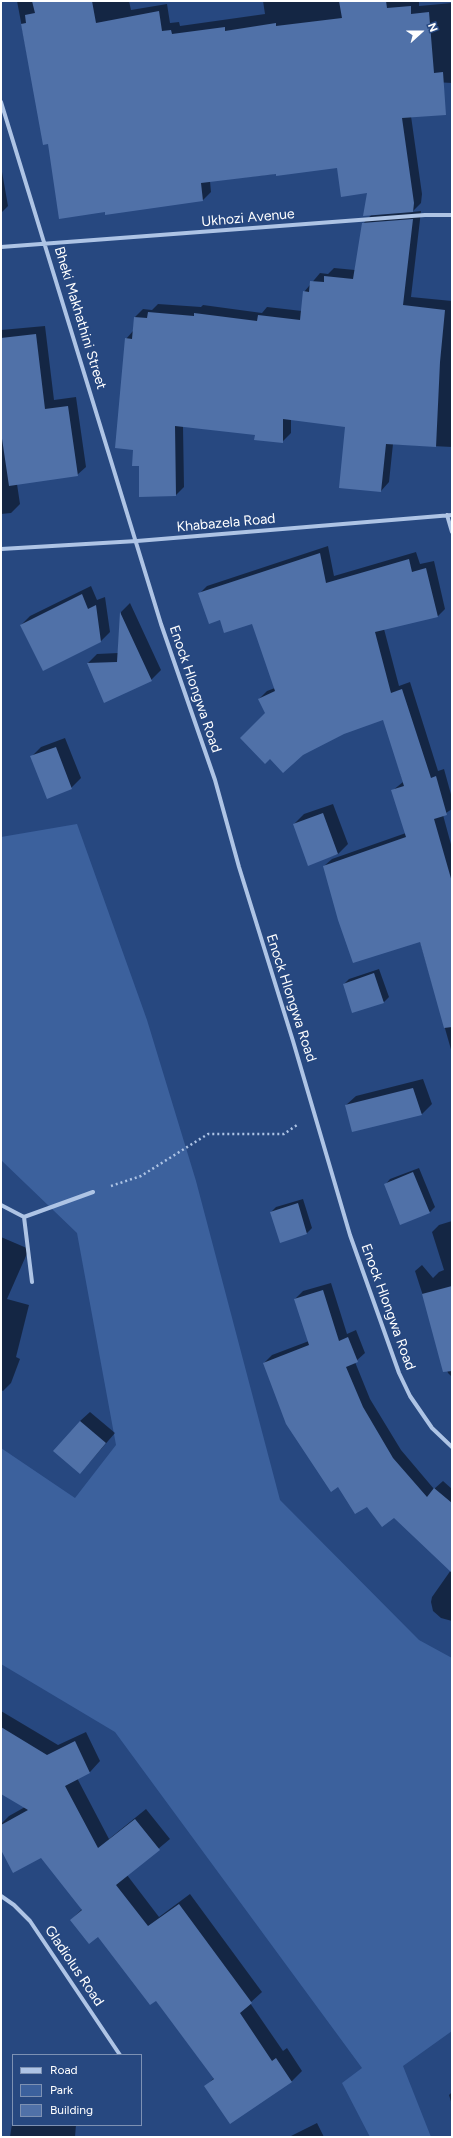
<!DOCTYPE html>
<style>
body{margin:0}
#map{position:relative;width:453px;height:2138px;overflow:hidden;background:#274880;font-family:Figtree,sans-serif}
canvas{display:block}
.frame{position:absolute;inset:0;border:2px solid #fff;pointer-events:none}
.legend{position:absolute;left:12px;top:2054px;width:130px;height:72px;box-sizing:border-box;background:#274880;border:1px solid #7d91b3;margin:0;padding:5px 7px;list-style:none;font-size:12px;color:#fff}
.legend li{display:flex;align-items:center;gap:8px;height:20px}
.legend b{width:20px;border:1px solid #7d91b3}
.north{position:absolute;left:401px;top:12px;width:40px;height:40px;-webkit-text-stroke:3px #274880;paint-order:stroke;rotate:69deg;font-size:11px;font-weight:700;line-height:16px;text-align:center;color:#fff}
.north::after{content:'';display:block;margin:auto;width:14px;height:18px;background:#fff;clip-path:polygon(50% 0,100% 100%,50% 72%,0 100%)}
</style>
<div id="map">
<canvas width="453" height="2138"></canvas>
<div class="frame"></div>
<ul class="legend">
<li><b style="height:5px;background:#aec4e5"></b>Road</li>
<li><b style="height:11px;background:#3c619d"></b>Park</li>
<li><b style="height:11px;background:#5071a8"></b>Building</li>
</ul>
<div class="north">N</div>
</div>
<script>
const ctx = document.querySelector('canvas').getContext('2d');
ctx.lineJoin = 'round';
function paint(path, color) { ctx.fillStyle = color; ctx.fill(path, 'evenodd'); }
const poly = rows => new Path2D(rows.map(r => 'M' + r).join(''));
function stroke(path, color, width, dash) { ctx.strokeStyle = color; ctx.lineWidth = width; ctx.lineCap = dash ? 'butt' : 'round'; ctx.setLineDash(dash || []); ctx.stroke(path); }
function drawText(font, color, halo, rows, align = 'center') {
  ctx.font = font + ' Figtree,sans-serif'; ctx.lineWidth = 3; ctx.setLineDash([]); ctx.textBaseline = 'middle'; ctx.strokeStyle = halo; ctx.fillStyle = color; for (const [text, x, y, turn = 0] of rows) {
    ctx.save(); ctx.translate(x, y); ctx.rotate((+turn || 0) * Math.PI / 180); ctx.textAlign = isNaN(turn) ? turn : align; if (halo) ctx.strokeText(text, 0, 0); ctx.fillText(text, 0, 0); ctx.restore();
  }
}
paint(poly([
 [77,824,147,1020,196,1181,280,1500,419,1640,452,1658,452,2031,403,2066,431,2137,370,2137,342,2083,362,2068,115,1732,1,1664,1,1448,75,1498,116,1445,77,1233,1,1160,1,837]
]), '#3c619d');
paint(poly([
 [17,1,129,1,131,10,167,4,170,23,179,22,180,26,265,14,263,1,419,1,419,6,452,3,452,83,434,82,411,116,422,194,421,203,412,212,421,211,411,297,452,301,452,447,393,444,389,482,381,491,346,426,291,419,291,433,282,442,256,434,183,426,184,487,176,495,140,465,134,449,126,339,133,331,135,317,143,309,152,310,158,304,201,307,203,305,262,313,267,307,302,311,304,292,320,273,328,274,334,268,355,270,363,224,372,214,368,191,337,167,210,181,211,192,203,200,106,211,49,143,44,144],
 [1,166,8,206,1,213],
 [45,326,54,400,76,397,86,467,77,475,17,484,20,504,11,513,1,514,1,330],
 [328,546,334,576,416,552,420,564,434,561,445,609,438,616,384,629,399,686,410,682,438,771,444,769,452,798,452,809,443,815,452,848,452,1053,420,941,324,866,332,859,406,833,392,791,403,782,384,719,267,713,259,699,267,691,275,688,253,623,220,619,199,594,207,586],
 [91,586,97,600,105,597,110,632,101,641,21,625,30,616],
 [130,603,161,670,151,680,88,663,97,654,118,653,121,612],
 [65,738,81,778,71,788,31,757,41,747],
 [333,804,348,844,338,854,308,864,294,824,304,814],
 [379,969,389,997,384,1002,344,984,349,979],
 [423,1079,432,1104,422,1114,353,1131,346,1105,356,1096],
 [419,1168,435,1207,430,1212,385,1185,390,1179],
 [303,1199,312,1228,307,1233,280,1241,271,1212,276,1207],
 [452,1221,452,1377,448,1373,415,1271,422,1265,433,1278,439,1272,444,1270,432,1232,439,1225],
 [1,1237,29,1249,7,1299,29,1305,16,1357,20,1359,11,1383,3,1391,1,1390],
 [331,1283,347,1334,356,1330,365,1353,355,1362,370,1399,401,1450,434,1489,443,1481,452,1489,452,1621,441,1618,433,1611,431,1602,432,1597,451,1570,264,1363,272,1355,309,1341,295,1299,303,1291],
 [90,1412,115,1433,89,1463,80,1421],
 [1,1711,58,1745,86,1732,100,1761,90,1772,77,1778,109,1839,146,1809,170,1839,127,1875,159,1917,190,1894,262,1992,250,2003,283,2051,287,2048,302,2071,292,2081,230,2122,206,2086,214,2078,156,2000,98,1935,71,1920,82,1909,41,1856,1,1848,1,1824,9,1816,25,1807,1,1793],
 [452,2092,452,2105,449,2095],
 [13,2117,13,2125,76,2125,75,2137,10,2137],
 [317,2123,324,2137,289,2137]
]), '#0007');
paint(poly([
 [32,1,92,1,96,23,159,11,162,31,171,30,172,34,225,27,225,31,276,23,276,26,342,18,339,1,386,1,387,8,411,6,411,14,429,12,434,73,443,72,446,115,402,118,414,203,413,212,363,216,367,193,341,197,337,168,276,176,276,174,201,183,203,201,105,215,105,212,59,219,48,144,43,145,21,24,26,23,25,15,35,13],
 [413,219,403,305,445,310,440,362,436,447,386,444,381,492,339,488,345,427,283,419,283,443,254,440,255,435,175,426,176,496,139,497,139,466,132,466,133,450,115,448,125,338,132,339,134,317,147,318,148,312,194,316,194,313,257,321,258,315,300,320,303,291,309,292,310,281,324,282,324,276,353,279,362,223],
 [36,334,45,409,68,406,78,476,9,486,1,432,1,338],
 [320,553,326,583,409,559,412,572,426,568,438,617,375,632,391,693,402,689,431,778,436,776,447,815,434,819,452,882,452,1027,444,1028,420,942,353,963,338,920,323,866,406,837,391,790,404,786,383,720,344,734,303,755,283,773,270,759,265,764,240,738,265,713,258,699,275,691,252,624,224,633,220,620,209,624,198,593],
 [82,594,88,609,96,605,101,642,43,671,20,625],
 [120,612,152,681,104,703,87,663,117,662],
 [56,747,72,789,47,799,30,756],
 [323,813,338,854,308,866,293,824],
 [374,973,384,1003,352,1013,343,984],
 [413,1088,422,1115,352,1132,345,1105],
 [413,1172,430,1213,400,1225,384,1184],
 [298,1203,307,1234,280,1243,270,1212],
 [452,1286,452,1371,443,1372,422,1294],
 [323,1290,339,1341,348,1337,358,1362,346,1367,363,1407,393,1458,427,1497,434,1488,452,1503,452,1573,394,1518,382,1527,367,1507,355,1514,338,1487,331,1492,286,1424,263,1363,309,1345,294,1299],
 [80,1421,106,1443,80,1474,53,1451],
 [1,1727,47,1755,75,1741,90,1773,65,1786,98,1848,135,1819,160,1850,116,1885,148,1926,179,1904,252,2003,240,2013,272,2061,276,2058,292,2082,230,2124,204,2086,214,2079,156,2001,150,2005,98,1937,89,1944,70,1920,82,1910,41,1858,13,1873,1,1850,1,1825,28,1810,1,1794]
]), '#5071a8');
stroke(poly([
 [111,1186,141,1176,208,1134,284,1134,297,1125]
]), '#aec4e5', 2.5, [2, 3]);
stroke(poly([
 [1,102,161,624,215,780,239,867,293,1041,350,1235,399,1373,410,1396,432,1428,452,1447],
 [1,247,425,215,452,215],
 [447,515,452,532],
 [1,549,137,541,452,515],
 [1,1205,24,1217,93,1192],
 [24,1217,32,1282],
 [1,1896,14,1905,30,1921,120,2055]
]), '#aec4e5', 4);
drawText('14px', '#fff', '#274880', [
 ["Ukhozi Avenue",248,218,-5],
 ["Bheki Makhathini Street",80,318,73],
 ["Khabazela Road",226,523,-5],
 ["Enock Hlongwa Road",195,689,71],
 ["Enock Hlongwa Road",291,998,72],
 ["Enock Hlongwa Road",388,1307,70],
 ["Gladiolus Road",74,1966,56]
]);
</script>
